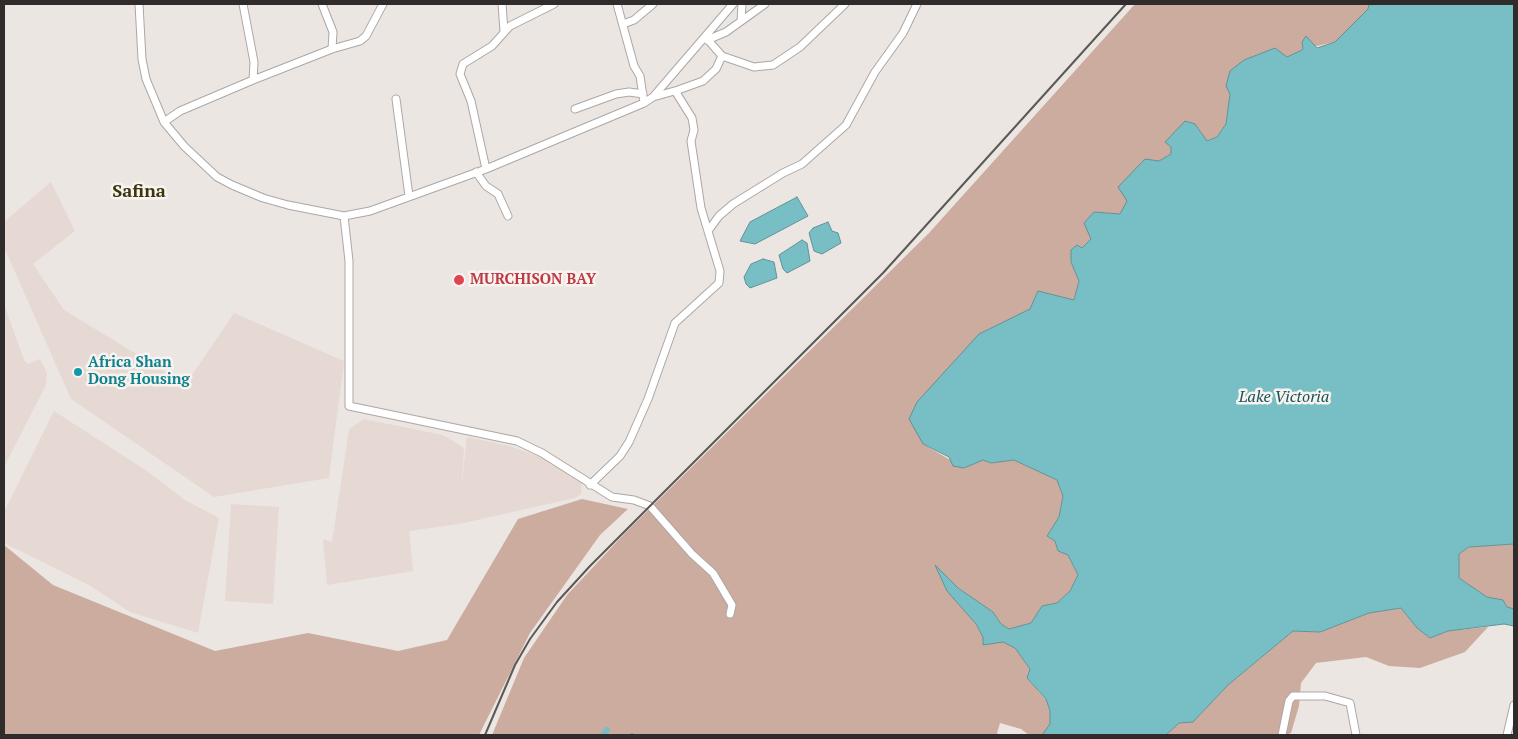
<!DOCTYPE html>
<style>
body{margin:0}
#map{position:relative;width:1518px;height:739px;overflow:hidden;background:#ece6e3;font-family:"PT Serif",serif}
canvas{display:block}
.frame{position:absolute;inset:0;border:5px solid #2f2c2b;pointer-events:none}
</style>
<div id="map">
<canvas width="1518" height="739"></canvas>
<div class="frame"></div>
</div>
<script>
const ctx = document.querySelector('canvas').getContext('2d');
ctx.lineJoin = 'round';
function paint(path, color) { ctx.fillStyle = color; ctx.fill(path, 'evenodd'); }
const poly = rows => new Path2D(rows.map(r => 'M' + r).join(''));
function stroke(path, color, width, dash) { ctx.strokeStyle = color; ctx.lineWidth = width; ctx.lineCap = dash ? 'butt' : 'round'; ctx.setLineDash(dash || []); ctx.stroke(path); }
function drawText(font, color, halo, rows, align = 'center') {
  ctx.font = font + ' "PT Serif",serif'; ctx.lineWidth = 5; ctx.setLineDash([]); ctx.textBaseline = 'middle'; ctx.strokeStyle = halo; ctx.fillStyle = color; for (const [text, x, y, turn = 0] of rows) {
    ctx.save(); ctx.translate(x, y); ctx.rotate((+turn || 0) * Math.PI / 180); ctx.textAlign = isNaN(turn) ? turn : align; if (halo) ctx.strokeText(text, 0, 0); ctx.fillText(text, 0, 0); ctx.restore();
  }
}
paint(poly([
 [51,182,75,231,33,264,64,310,186,384,234,313,344,361,329,478,214,497,71,399,4,247,4,222],
 [4,304,24,360,28,364,40,359,47,373,46,385,4,467],
 [54,411,147,471,185,500,219,518,198,633,130,612,89,585,4,543,4,512],
 [364,419,443,435,464,448,461,492,467,437,510,446,548,460,582,481,581,494,575,498,459,524,409,531,413,571,327,585,323,539,332,542,349,429],
 [231,504,279,507,273,604,225,601]
]), '#e6d8d2');
paint(poly([
 [1135,4,1369,4,1368,9,1335,42,1303,49,1230,94,1226,124,1217,137,1207,141,1195,124,1171,147,1171,154,1159,161,1120,214,1094,212,1091,239,1071,262,1079,281,1074,300,1038,292,1030,309,1011,319,923,444,964,468,983,460,991,463,1014,460,1057,480,1063,496,1059,517,1047,536,1055,541,1058,551,1068,555,1078,575,1070,591,1057,603,1042,606,1031,623,1009,629,1001,624,993,612,958,588,936,567,948,591,976,624,983,637,1003,642,1015,648,1030,669,1027,678,1046,700,1050,711,1051,723,1043,735,1029,735,1021,729,1000,723,997,733,999,735,492,735,524,658,567,595,625,533,929,233],
 [582,499,628,509,600,535,530,633,479,735,4,735,4,545,53,585,215,651,308,633,398,651,447,640,518,519],
 [1514,544,1514,609,1507,607,1503,600,1487,597,1459,578,1459,554,1470,547],
 [1401,608,1417,628,1430,638,1448,631,1488,627,1465,652,1420,668,1389,666,1366,657,1316,663,1301,683,1299,706,1291,733,1286,735,1166,735,1179,723,1193,722,1228,685,1293,631,1320,632,1369,613]
]), '#ccac9e');
const water = poly([
 [1369,4,1514,4,1514,544,1469,547,1459,554,1459,578,1487,597,1503,600,1507,607,1514,609,1514,626,1504,624,1448,631,1430,638,1417,628,1401,608,1369,613,1320,632,1293,631,1228,685,1193,722,1179,723,1166,735,1042,735,1050,724,1050,711,1046,699,1027,678,1030,669,1015,648,1003,642,983,645,983,637,976,624,947,591,935,565,958,588,993,612,1001,624,1009,629,1031,623,1042,606,1057,603,1070,591,1078,575,1068,555,1058,551,1055,541,1047,536,1059,517,1063,496,1057,480,1014,460,991,463,983,460,964,468,953,466,949,457,923,444,909,419,917,402,979,334,1030,309,1038,291,1074,300,1079,281,1071,262,1071,250,1077,245,1082,248,1091,239,1084,223,1094,212,1120,214,1127,201,1118,187,1145,159,1159,161,1171,154,1171,147,1165,142,1185,121,1195,124,1207,141,1217,137,1226,124,1230,94,1226,86,1230,71,1244,60,1275,48,1287,57,1300,51,1303,49,1302,42,1306,36,1317,48,1335,42,1368,9,1369,4],
 [797,197,808,216,755,244,740,241,750,222,797,197],
 [828,222,832,231,838,233,841,243,822,254,814,251,809,233,813,228,828,222],
 [802,240,807,243,810,261,787,273,783,269,779,255,802,240],
 [763,259,774,262,777,278,750,288,746,284,744,277,751,264,763,259]
]);
paint(water, '#78bec5');
stroke(water, '#629297', 1);
stroke(poly([
 [632,735,632,734]
]), '#629297', 2);
stroke(poly([
 [603,735,607,730]
]), '#78bec5', 6);
const minor = poly([
 [139,4,142,59,146,79,164,122,184,146,217,177,232,185,263,198,288,205,344,216,370,211,486,169,644,103,653,97,733,4],
 [243,4,254,62,253,80],
 [322,4,333,32,332,49],
 [502,4,504,31],
 [617,4,634,66,640,76,644,103],
 [741,21,742,4],
 [623,24,634,20,653,4],
 [707,40,726,32,765,4],
 [709,41,722,56,754,67,773,65,800,47,845,4],
 [678,90,703,81,716,69,722,56],
 [396,99,409,196],
 [575,109,616,94,629,92,643,94],
 [164,122,180,111,253,80,332,49,360,41,366,36,383,4],
 [486,169,471,101,460,74,463,64,492,46,510,26,554,4],
 [476,172,486,186,498,194,508,216],
 [344,216,349,261,349,406,517,441,542,453,612,497,634,500,650,506,692,554,713,573,732,605,730,614],
 [708,231,719,216,733,204,783,173,802,164,846,125,875,72,903,33,917,4],
 [590,485,620,456,629,442,648,399,675,323,719,283,720,271,701,208,691,141,694,130,692,118,677,94,678,90,653,97],
 [1282,735,1289,701,1293,696,1325,696,1350,703,1356,735],
 [1507,735,1514,705]
]);
stroke(minor, '#ada7a4', 9);
stroke(minor, '#fff', 7);
stroke(poly([
 [485,735,515,665,530,639,557,602,590,566,883,273,1126,4]
]), '#5b5856', 2);
for (const [x, y, r, color] of [
 [459,280,6,"#e0444e"],
 [78,372,5,"#0f9aa8"]
]) { const dot = new Path2D(); dot.arc(x, y, r, 0, 2 * Math.PI); ctx.fillStyle = color; ctx.fill(dot); stroke(dot, '#f9f3f0', 2); }
drawText('bold 15px', '#be3a42', '#f9f3f0', [
 ["MURCHISON BAY",470,280]
], 'left');
drawText('bold 15px', '#0d838f', '#f9f3f0', [
 ["Africa Shan",88,363],
 ["Dong Housing",88,380]
], 'left');
drawText('italic 16px', '#155358', '#f9f3f0', [
 ["Lake Victoria",1284,397]
]);
drawText('bold 18px', '#3b360b', '#f9f3f0', [
 ["Safina",139,192]
]);
</script>
